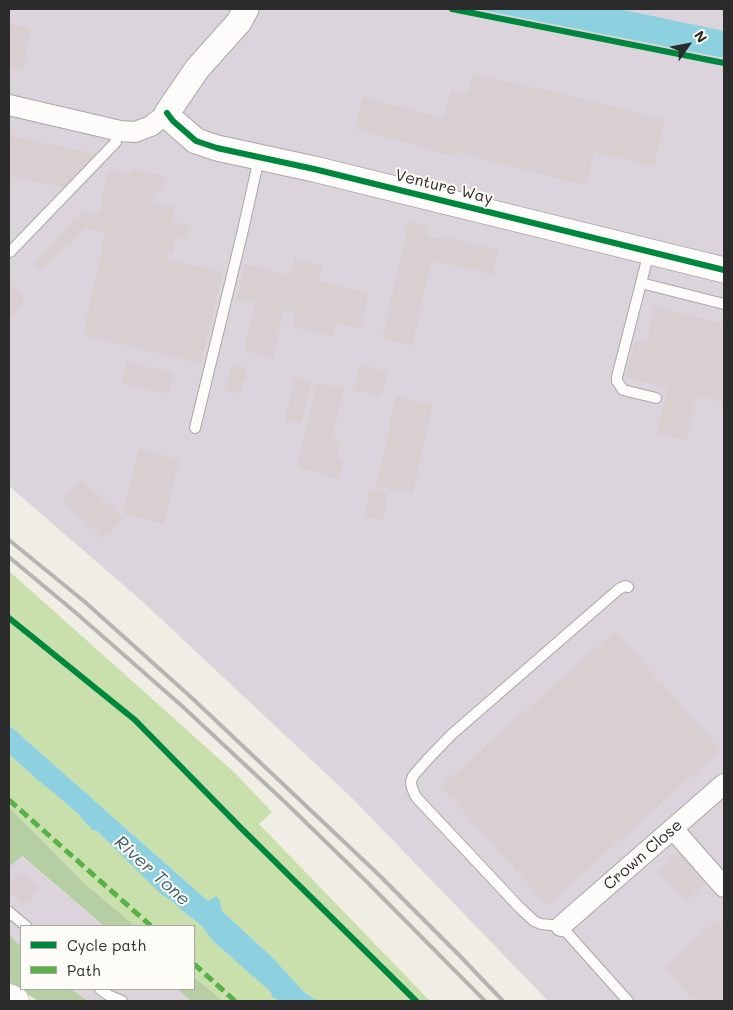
<!DOCTYPE html>
<style>
body{margin:0}
#map{position:relative;width:733px;height:1010px;overflow:hidden;background:#f0ede4;font-family:Mali,sans-serif}
canvas{display:block}
.frame{position:absolute;inset:0;border:10px solid #2b2b2b;pointer-events:none}
.legend{position:absolute;left:20px;top:925px;width:175px;height:65px;box-sizing:border-box;background:#fdfcf7;border:1px solid #a9a8a5;margin:0;padding:6px 9px;list-style:none;font-size:15px;color:#2b2b2b}
.legend li{display:flex;align-items:center;gap:10px;height:25px}
.legend b{width:25px;border:1px solid #a9a8a5}
.north{position:absolute;left:663px;top:20px;width:50px;height:50px;-webkit-text-stroke:4px #fdfcf7;paint-order:stroke;rotate:57deg;font-size:14px;font-weight:700;line-height:20px;text-align:center;color:#2b2b2b}
.north::after{content:'';display:block;margin:auto;width:18px;height:22px;background:#2b2b2b;clip-path:polygon(50% 0,100% 100%,50% 72%,0 100%)}
</style>
<div id="map">
<canvas width="733" height="1010"></canvas>
<div class="frame"></div>
<ul class="legend">
<li><b style="height:6px;background:#00873e"></b>Cycle path</li>
<li><b style="height:6px;background:#56b246"></b>Path</li>
</ul>
<div class="north">N</div>
</div>
<script>
const ctx = document.querySelector('canvas').getContext('2d');
ctx.lineJoin = 'round';
function paint(path, color) { ctx.fillStyle = color; ctx.fill(path, 'evenodd'); }
const poly = rows => new Path2D(rows.map(r => 'M' + r).join(''));
function stroke(path, color, width, dash) { ctx.strokeStyle = color; ctx.lineWidth = width; ctx.lineCap = dash ? 'butt' : 'round'; ctx.setLineDash(dash || []); ctx.stroke(path); }
function drawText(font, color, halo, rows, align = 'center') {
  ctx.font = font + ' Mali,sans-serif'; ctx.lineWidth = 4; ctx.setLineDash([]); ctx.textBaseline = 'middle'; ctx.strokeStyle = halo; ctx.fillStyle = color; for (const [text, x, y, turn = 0] of rows) {
    ctx.save(); ctx.translate(x, y); ctx.rotate((+turn || 0) * Math.PI / 180); ctx.textAlign = isNaN(turn) ? turn : align; if (halo) ctx.strokeText(text, 0, 0); ctx.fillText(text, 0, 0); ctx.restore();
  }
}
paint(poly([
 [9,9,724,9,724,1001,548,1001,353,799,143,602,9,486],
 [21,856,104,926,21,926,21,947,16,943,9,934,9,867],
 [71,989,177,989,191,1001,88,1001]
]), '#dcd4dc');
paint(poly([
 [9,571,235,773,272,812,259,824,430,1001,319,1001,306,994,272,957,222,911,220,900,216,896,208,901,9,725],
 [9,754,41,783,54,793,77,813,92,830,97,831,162,894,173,902,186,914,201,925,213,941,272,992,272,997,278,1000,279,1001,223,1001,194,977,194,926,135,926,84,883,9,807]
]), '#c9dfac');
paint(poly([
 [9,807,84,883,135,926,104,926,22,856,9,867],
 [9,934,21,947,21,989,71,989,88,1001,38,1001,9,982],
 [194,977,223,1001,191,1001,177,989,194,989]
]), '#b6cea3');
paint(poly([
 [477,9,619,9,724,31,724,58],
 [9,725,208,901,216,896,220,900,222,911,272,957,306,994,319,1001,279,1001,278,1000,272,997,271,992,213,941,201,925,186,914,173,902,162,895,97,831,92,830,77,813,54,793,41,783,9,754]
]), '#8dd1e1');
paint(poly([
 [9,24,31,28,23,70,9,67],
 [473,74,559,93,665,120,654,167,594,152,586,186,456,152,455,157,436,152,436,151,355,129,363,97,444,118,451,90,467,94],
 [9,127,12,128,10,136,97,154,67,188,9,176],
 [132,169,161,175,161,177,166,178,163,191,157,190,154,202,175,207,172,221,190,226,187,239,177,236,172,254,168,253,166,259,223,272,201,364,83,335,105,233,85,228,67,247,65,245,41,271,34,264,83,210,99,214,108,170,131,175],
 [407,221,428,226,426,235,444,240,445,237,498,250,493,275,432,260,412,346,382,338,407,231,404,230],
 [295,259,323,266,319,281,369,293,360,328,336,323,333,337,292,327,295,313,284,310,273,358,244,351,255,303,237,299,245,264,291,275],
 [10,286,26,300,9,318,9,287],
 [655,306,724,324,724,403,697,396,686,440,656,433,668,388,625,377,635,340,646,343],
 [127,362,174,373,169,394,121,383],
 [232,364,247,368,241,394,225,390],
 [361,364,388,372,381,397,354,390],
 [295,378,311,382,301,423,285,419],
 [317,382,344,388,332,440,341,442,337,458,343,459,339,480,320,475,320,473,297,467],
 [396,396,433,404,413,494,376,486],
 [139,449,179,459,164,524,123,514],
 [81,479,123,518,104,539,62,500],
 [370,490,388,493,383,520,364,517],
 [615,631,721,750,547,905,441,786],
 [681,851,708,881,686,901,659,872],
 [21,872,40,889,25,906,9,891,9,886],
 [717,920,724,928,724,1001,694,1001,665,967]
]), '#d9cfd0');
const service = poly([
 [9,251,10,252,116,142,115,130],
 [649,252,617,377,617,381,623,390,656,398],
 [641,283,724,304],
 [195,428,243,230,259,158],
 [628,587,625,586,619,589,451,735,427,760,413,776,411,782,412,788,416,797,519,907,534,921,541,924,561,926,628,1001],
 [9,912,26,926],
 [100,989,108,995,122,1001]
]);
const minor = poly([
 [9,105,120,131,135,132,151,126,167,113],
 [673,829,724,887],
 [561,926,724,784]
]);
const tertiary = poly([
 [246,9,239,22,197,69,167,113,173,121,196,141,217,148,314,169,724,270]
]);
const primary = poly([
 [9,998,15,1001]
]);
stroke(service, '#a9a8a3', 12);
stroke(minor, '#a9a8a3', 22);
stroke(tertiary, '#a9a8a3', 27);
stroke(primary, '#a9a8a3', 29);
stroke(service, '#fdfcfb', 10);
stroke(minor, '#fdfcfb', 20);
stroke(tertiary, '#fdfcfb', 25);
stroke(primary, '#fdfcfb', 28);
stroke(poly([
 [9,540,85,602,192,698,377,873,459,955,503,1001],
 [9,557,75,612,182,706,287,804,368,883,485,1001]
]), '#b4b4b3', 4);
stroke(poly([
 [9,800,151,926],
 [194,964,235,1001]
]), '#56b246', 5, [10, 5]);
stroke(poly([
 [452,9,724,63],
 [167,113,173,121,196,141,217,148,314,169,724,270],
 [9,618,135,720,241,828,416,1001]
]), '#00873e', 6);
drawText('16px', '#2b2b2b', '#fdfcf7', [
 ["Venture Way",444,187,14],
 ["Crown Close",643,855,-41]
]);
drawText('italic 18px', '#3e616a', '#fdfcf7', [
 ["River Tone",152,871,42]
]);
</script>
